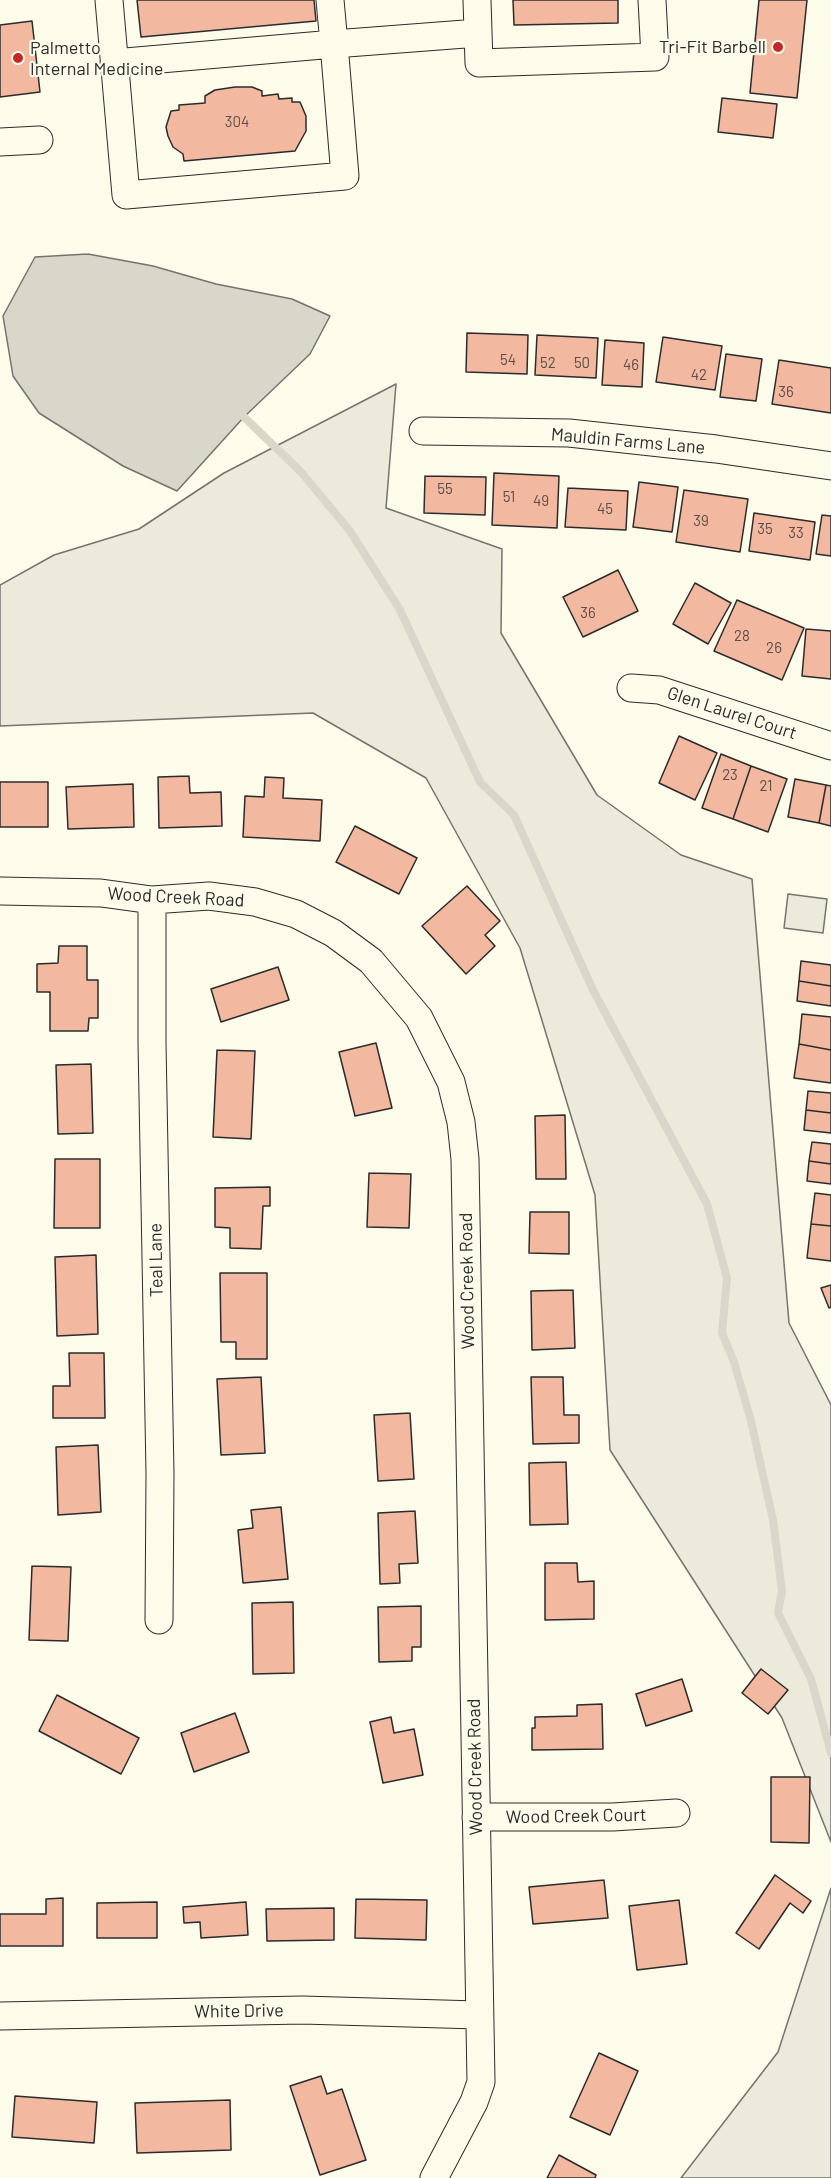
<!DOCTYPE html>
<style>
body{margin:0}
canvas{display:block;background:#fdfbea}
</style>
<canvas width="831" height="2178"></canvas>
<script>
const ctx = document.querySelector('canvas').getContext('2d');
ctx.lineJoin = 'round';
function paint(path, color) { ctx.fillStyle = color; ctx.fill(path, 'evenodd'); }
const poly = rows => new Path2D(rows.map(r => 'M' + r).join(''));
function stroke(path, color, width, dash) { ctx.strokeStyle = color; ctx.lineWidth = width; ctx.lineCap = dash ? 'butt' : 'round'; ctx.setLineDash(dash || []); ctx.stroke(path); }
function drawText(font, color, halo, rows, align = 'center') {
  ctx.font = font + ' Barlow,sans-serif'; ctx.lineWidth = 4.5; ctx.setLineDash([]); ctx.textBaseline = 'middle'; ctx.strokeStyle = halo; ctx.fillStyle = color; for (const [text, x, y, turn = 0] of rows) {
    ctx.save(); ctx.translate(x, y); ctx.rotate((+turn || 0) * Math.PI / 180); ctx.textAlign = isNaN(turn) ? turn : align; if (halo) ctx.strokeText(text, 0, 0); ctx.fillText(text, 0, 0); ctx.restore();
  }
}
const green = poly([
 [396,384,386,508,502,549,501,633,597,795,681,855,752,879,789,1323,831,1405,831,1842,782,1718,610,1450,595,1195,520,948,426,778,313,713,0,726,0,585,54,555,139,529,224,473,396,384],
 [788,894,827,899,823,933,784,928,788,894],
 [831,1888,831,2178,681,2178,778,2052,831,1888]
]);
paint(green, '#ecebdb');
stroke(green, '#74746e', 1.5);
const water = poly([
 [88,254,153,266,216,284,292,299,330,316,310,354,244,417,177,491,123,466,39,413,13,376,3,316,35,257,88,254]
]);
paint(water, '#d8d7c9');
stroke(water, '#74746e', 1.5);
stroke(poly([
 [244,417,301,472,350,531,400,610,480,782,514,815,593,990,707,1204,727,1278,722,1333,734,1362,751,1421,773,1520,782,1591,778,1613,811,1679,831,1753]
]), '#d8d7c9', 8);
const building = poly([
 [137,0,314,0,316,21,141,37,137,0],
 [513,0,618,0,618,23,514,25,513,0],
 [759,0,807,0,797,98,750,93,759,0],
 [32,21,40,92,0,97,0,25,32,21],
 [235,87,252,87,262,91,262,96,278,94,279,99,292,98,292,102,300,102,306,116,306,131,295,151,184,161,183,154,173,147,168,136,166,127,171,111,179,110,179,105,205,103,205,96,215,90,235,87],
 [722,98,777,104,773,138,718,132,722,98],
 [467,333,528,335,527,374,466,372,467,333],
 [537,335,598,338,596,378,535,375,537,335],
 [663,337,722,346,715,390,656,382,663,337],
 [605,340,644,343,642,387,602,385,605,340],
 [726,354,762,359,756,401,720,397,726,354],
 [779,360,831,368,831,413,772,404,779,360],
 [494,473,559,476,557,528,492,525,494,473],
 [425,476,486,477,485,515,424,513,425,476],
 [639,482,678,487,672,532,633,527,639,482],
 [568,488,628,491,626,530,565,527,568,488],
 [684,490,748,499,740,552,676,542,684,490],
 [754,513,815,522,810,560,749,551,754,513],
 [822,515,831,516,831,556,816,554,822,515],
 [618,570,638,611,583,637,563,597,618,570],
 [695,583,731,603,708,644,673,624,695,583],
 [737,600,804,628,782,680,714,651,737,600],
 [806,629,831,631,831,679,802,676,806,629],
 [679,736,717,753,695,800,659,783,679,736],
 [721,754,751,766,733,819,702,808,721,754],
 [751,766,787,779,768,832,733,819,751,766],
 [189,776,190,793,221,792,222,826,159,828,158,777,189,776],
 [265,777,284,778,283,798,322,800,320,841,243,837,245,796,264,797,265,777],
 [795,779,826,785,819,823,788,817,795,779],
 [0,782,48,782,48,827,0,827,0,782],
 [133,784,134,827,68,829,66,787,133,784],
 [826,785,831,786,831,826,819,823,826,785],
 [355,826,417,858,399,894,336,862,355,826],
 [467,886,500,921,485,935,495,946,466,974,422,926,467,886],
 [59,946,87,946,87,980,98,980,98,1018,89,1018,88,1031,50,1031,50,992,37,992,37,964,58,963,59,946],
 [801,961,831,965,831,986,799,981,801,961],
 [278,967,289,1000,221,1022,211,989,278,967],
 [799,981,831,986,831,1006,797,1001,799,981],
 [802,1014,831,1017,831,1050,799,1044,802,1014],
 [376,1043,392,1108,355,1116,339,1052,376,1043],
 [799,1044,831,1050,831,1083,794,1078,799,1044],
 [217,1050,255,1051,251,1139,213,1137,217,1050],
 [91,1064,93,1133,58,1134,56,1065,91,1064],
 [808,1091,831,1093,831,1113,806,1110,808,1091],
 [806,1110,831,1113,831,1133,804,1130,806,1110],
 [565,1115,566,1179,536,1179,535,1116,565,1115],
 [812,1142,831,1144,831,1164,809,1161,812,1142],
 [55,1159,100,1159,100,1228,54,1228,55,1159],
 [809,1161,831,1164,831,1184,807,1181,809,1161],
 [369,1173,411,1174,409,1228,367,1227,369,1173],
 [270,1187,270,1206,263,1206,261,1249,230,1248,230,1228,215,1227,215,1188,270,1187],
 [815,1193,831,1195,831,1226,811,1224,815,1193],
 [530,1212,569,1212,569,1254,529,1253,530,1212],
 [811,1224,831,1226,831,1261,807,1258,811,1224],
 [96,1255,98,1334,57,1336,55,1257,96,1255],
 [220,1273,267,1273,267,1359,236,1359,236,1342,221,1342,220,1273],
 [831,1285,831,1307,829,1308,821,1288,831,1285],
 [573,1290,575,1348,532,1350,531,1291,573,1290],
 [69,1353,104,1353,105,1418,53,1418,53,1386,70,1386,69,1353],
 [261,1377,265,1453,221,1455,217,1379,261,1377],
 [531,1377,563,1377,564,1415,579,1415,579,1443,533,1444,531,1377],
 [410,1413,414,1479,378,1481,374,1415,410,1413],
 [98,1445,101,1512,58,1515,56,1447,98,1445],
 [566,1462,568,1524,530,1525,529,1463,566,1462],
 [281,1507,288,1579,243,1583,238,1530,253,1528,251,1510,281,1507],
 [415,1511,418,1563,399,1564,400,1583,380,1584,378,1513,415,1511],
 [545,1563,577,1563,578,1582,594,1581,594,1619,545,1620,545,1563],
 [32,1566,71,1567,68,1641,29,1640,32,1566],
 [293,1602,294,1673,253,1674,252,1603,293,1602],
 [421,1606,421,1647,412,1647,412,1661,379,1662,378,1607,421,1606],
 [761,1669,788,1690,768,1714,742,1693,761,1669],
 [682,1679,692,1711,646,1726,636,1694,682,1679],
 [57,1695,139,1738,121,1774,39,1731,57,1695],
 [602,1704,603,1749,532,1750,532,1728,535,1728,535,1717,577,1716,577,1705,602,1704],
 [235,1713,249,1752,194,1772,181,1733,235,1713],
 [391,1717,394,1733,414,1729,423,1775,383,1783,370,1722,391,1717],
 [771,1777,810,1777,809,1843,771,1842,771,1777],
 [775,1875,811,1901,803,1913,790,1903,759,1949,736,1933,775,1875],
 [604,1880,608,1918,533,1924,529,1887,604,1880],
 [63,1898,63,1946,0,1946,0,1914,46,1914,46,1899,63,1898],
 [356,1899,427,1900,426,1940,355,1938,356,1899],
 [679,1900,687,1964,637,1970,629,1906,679,1900],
 [157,1902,157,1938,97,1938,97,1903,157,1902],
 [246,1902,248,1935,201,1938,200,1922,184,1923,183,1907,246,1902],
 [334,1908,334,1940,267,1941,266,1909,334,1908],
 [599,2053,638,2071,610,2135,570,2117,599,2053],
 [321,2076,327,2094,342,2089,366,2160,320,2175,290,2086,321,2076],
 [15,2096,97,2102,94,2143,12,2137,15,2096],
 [230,2100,231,2150,137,2153,135,2103,230,2100],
 [559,2155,596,2175,595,2178,547,2178,559,2155]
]);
paint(building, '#f2b8a0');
stroke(building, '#2b2b2b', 1.5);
const minor = poly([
 [109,0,126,195,345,176,334,44,478,33],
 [477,0,479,63,655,57,652,0],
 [114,63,334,44,330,0],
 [0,142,39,140],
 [423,431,569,433,716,449,831,466],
 [631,688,659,690,831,746],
 [0,891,101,893,152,900,209,896,255,902,296,914,333,933,371,961,419,1018,451,1082,461,1122,465,1159,481,2082,474,2102,434,2178],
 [152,900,152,1043,160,1473,159,1620],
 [476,1817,613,1817,676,1813],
 [0,2016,302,2010,478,2015]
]);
stroke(minor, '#2b2b2b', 29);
stroke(minor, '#fdfbea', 27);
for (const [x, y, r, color] of [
 [778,47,6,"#c62828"],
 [18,58,6,"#c62828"]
]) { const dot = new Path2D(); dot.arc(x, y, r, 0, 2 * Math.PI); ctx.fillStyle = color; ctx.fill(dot); stroke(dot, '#fdfbea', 2); }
drawText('15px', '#5d4e48', null, [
 ["304",237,122],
 ["54",508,360],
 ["52",548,363],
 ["50",582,363],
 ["46",631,365],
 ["42",699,375],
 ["36",786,392],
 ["55",445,489],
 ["51",509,497],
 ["49",541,501],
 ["45",605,509],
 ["39",701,521],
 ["35",765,529],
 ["33",796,533],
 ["36",588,613],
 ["28",742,636],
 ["26",774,648],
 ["23",730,775],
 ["21",766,786]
]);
drawText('18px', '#2b2b2b', '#fdfbea', [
 ["Tri-Fit Barbell",766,47],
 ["Palmetto",30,48,"left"],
 ["Internal Medicine",30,69,"left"]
], 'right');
drawText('18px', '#2b2b2b', '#fdfbea', [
 ["Mauldin Farms Lane",628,441,5],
 ["Glen Laurel Court",732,713,18],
 ["Wood Creek Road",176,897,3],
 ["Teal Lane",156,1260,-91],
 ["Wood Creek Road",467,1281,-91],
 ["Wood Creek Road",475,1767,-91],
 ["Wood Creek Court",576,1816,-1],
 ["White Drive",239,2011,-1]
]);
</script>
